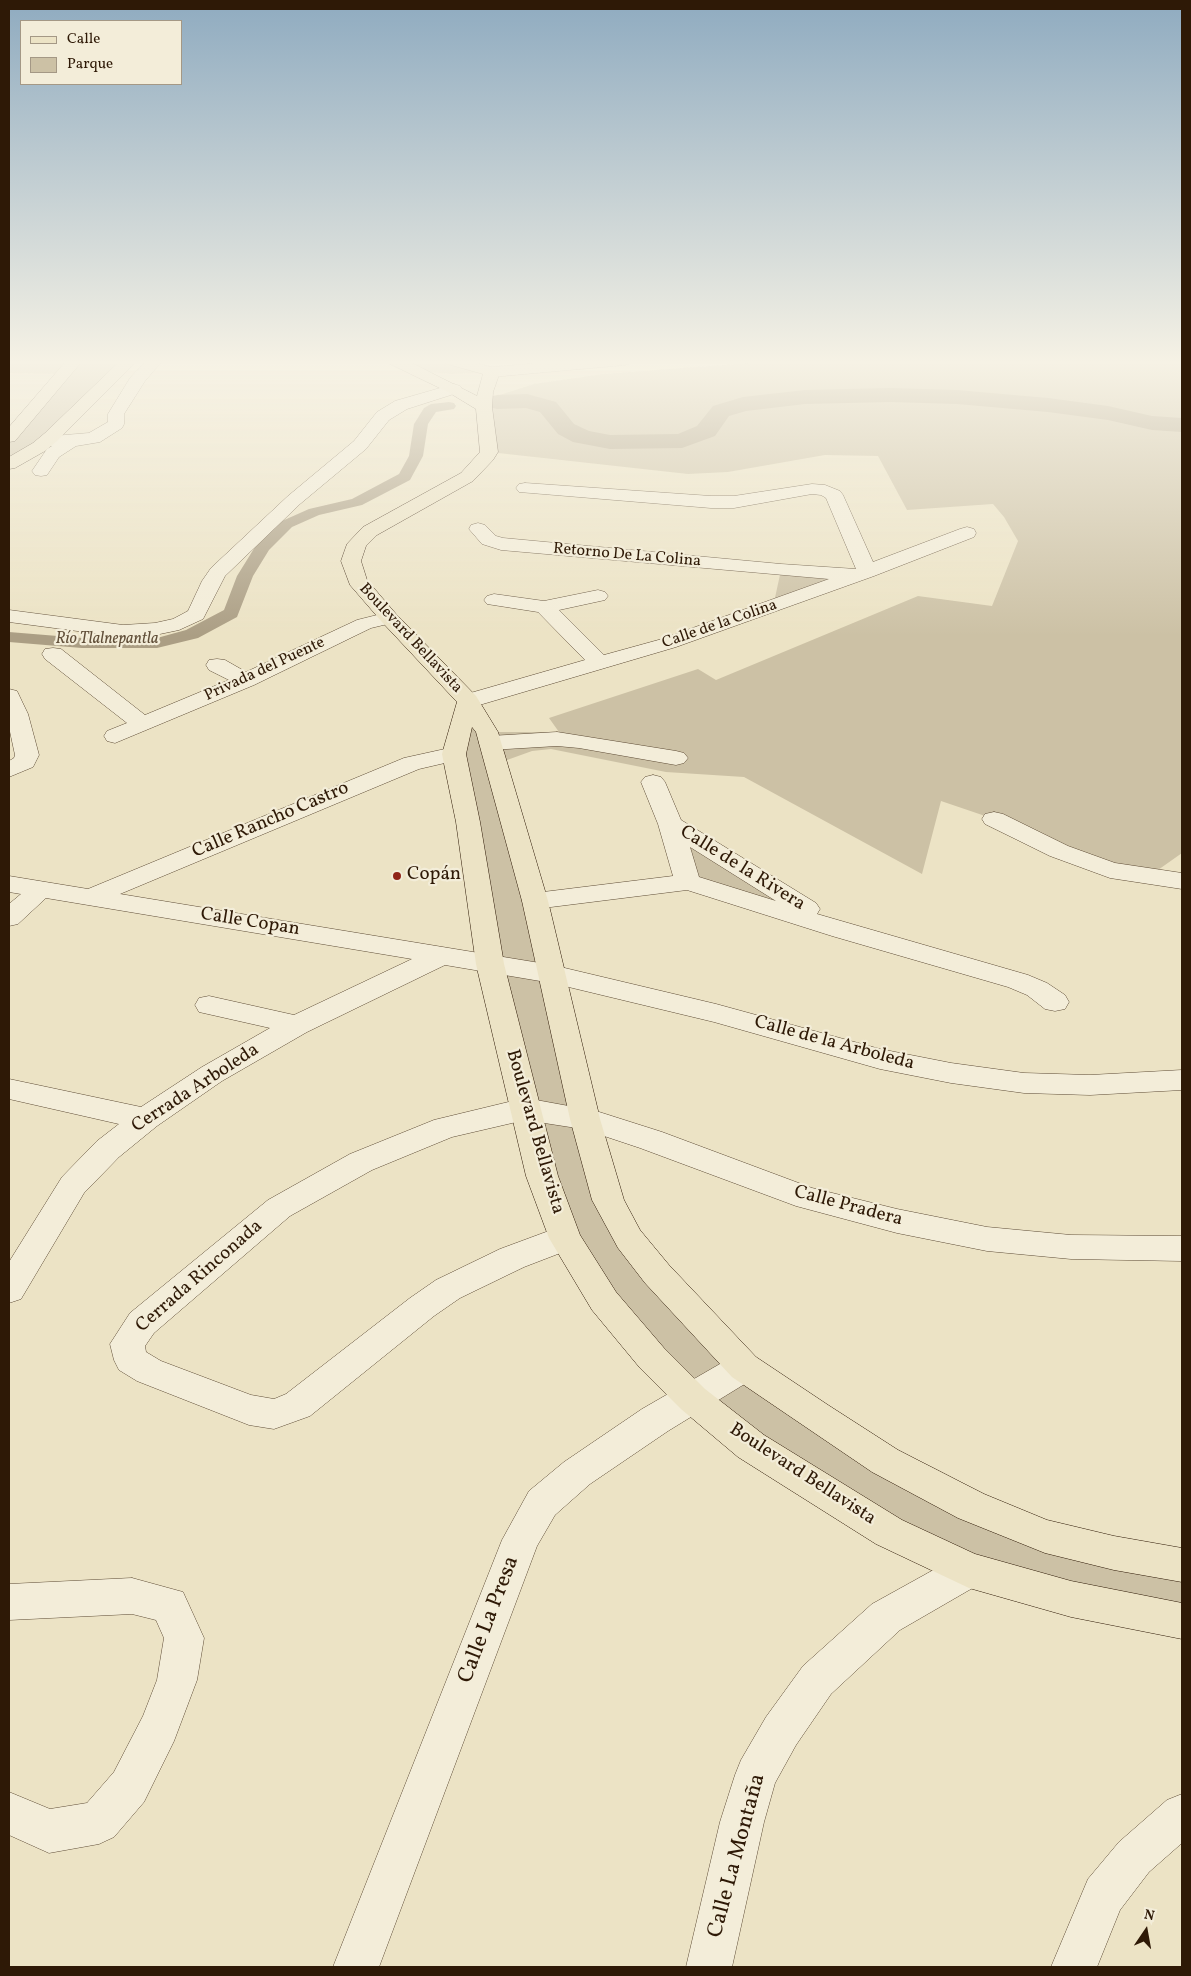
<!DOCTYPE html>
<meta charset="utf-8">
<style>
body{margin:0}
#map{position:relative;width:1191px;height:1976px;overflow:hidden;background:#ece3c5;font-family:Vollkorn,serif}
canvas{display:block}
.frame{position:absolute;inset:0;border:10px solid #2e1906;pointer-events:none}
.legend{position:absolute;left:20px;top:20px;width:162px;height:65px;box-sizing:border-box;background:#f3edd9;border:1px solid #a49885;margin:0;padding:6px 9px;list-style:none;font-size:15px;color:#2e1906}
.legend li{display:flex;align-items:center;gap:10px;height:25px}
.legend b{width:25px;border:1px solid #a49885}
.north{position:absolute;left:1121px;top:1906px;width:50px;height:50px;-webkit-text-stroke:4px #f3edd9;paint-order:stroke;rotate:12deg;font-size:14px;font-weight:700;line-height:20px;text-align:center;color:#2e1906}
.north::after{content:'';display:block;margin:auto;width:18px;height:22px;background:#2e1906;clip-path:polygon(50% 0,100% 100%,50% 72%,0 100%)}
</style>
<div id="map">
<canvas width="1191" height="1976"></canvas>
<div class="frame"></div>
<ul class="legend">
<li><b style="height:6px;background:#ece3c5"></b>Calle</li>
<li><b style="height:14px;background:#ccc1a5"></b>Parque</li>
</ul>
<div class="north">N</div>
</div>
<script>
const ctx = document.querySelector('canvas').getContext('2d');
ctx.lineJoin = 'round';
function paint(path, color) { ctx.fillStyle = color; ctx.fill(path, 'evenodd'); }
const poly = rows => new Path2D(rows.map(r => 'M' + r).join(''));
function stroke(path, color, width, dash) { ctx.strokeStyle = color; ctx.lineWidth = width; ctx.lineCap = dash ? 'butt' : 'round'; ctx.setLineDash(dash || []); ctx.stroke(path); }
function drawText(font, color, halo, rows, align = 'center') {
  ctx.font = font + ' Vollkorn,serif'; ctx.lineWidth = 4.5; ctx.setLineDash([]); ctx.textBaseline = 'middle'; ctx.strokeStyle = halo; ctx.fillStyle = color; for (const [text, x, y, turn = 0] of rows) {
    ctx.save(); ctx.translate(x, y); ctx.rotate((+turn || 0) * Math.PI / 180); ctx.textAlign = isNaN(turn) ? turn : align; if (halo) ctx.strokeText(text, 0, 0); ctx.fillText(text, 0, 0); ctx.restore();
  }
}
paint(poly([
 [9,360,73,360,61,374,9,373],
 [75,360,130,360,22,457,9,464,9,437],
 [394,360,450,360,492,372,452,374,416,371],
 [792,360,1168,360,1182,361,1182,853,1148,877,994,819,941,801,922,874,744,777,666,772,551,749,532,751,496,764,608,1200,704,1325,886,1461,1114,1553,1182,1565,1182,1621,1071,1599,816,1487,604,1301,525,1109,459,733,468,701,487,732,559,732,549,718,698,669,716,680,918,596,992,606,1018,541,1004,517,993,504,907,510,878,456,825,455,728,472,688,474,489,452,484,400,534,384,603,374],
 [781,570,859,575,773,607],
 [670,824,841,930,688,882]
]), '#ccc1a5');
paint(poly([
 [449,402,454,403,456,406,454,409,436,412,428,424,423,456,410,480,362,505,319,515,292,527,269,550,253,576,237,617,198,638,157,648,82,648,9,642,9,632,82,638,157,638,186,630,224,610,237,576,255,547,282,521,309,509,352,499,399,474,409,456,414,424,424,408,431,404,449,402]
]), '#ab9e84');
paint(poly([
 [890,388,957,390,1048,398,1108,406,1152,416,1182,418,1182,432,1152,430,1108,420,1048,412,957,404,890,402,805,404,746,411,729,416,715,436,682,448,610,449,573,442,558,434,540,412,526,408,497,409,489,407,485,402,489,397,497,395,527,394,556,402,574,424,589,431,610,435,678,434,697,426,713,406,743,397,805,390,890,388]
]), '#ab9e84');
const minor = poly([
 [147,360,163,360,145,381,124,414,124,424,122,428,100,442,76,446,59,457,47,475,41,476,35,475,32,471,47,449,52,446,41,445,38,441,41,437,89,433,108,422,108,414,130,378,147,360],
 [576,360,633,360,631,363,625,365,492,377,486,375,484,372,486,369,492,367,576,360],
 [454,384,460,386,462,389,460,392,407,409,389,420,366,449,300,504,225,576,203,619,179,630,155,635,123,637,9,622,9,610,123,625,155,623,173,619,188,611,202,581,211,568,288,496,354,441,377,412,395,401,454,384],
 [525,483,711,496,734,496,812,484,825,485,840,491,843,495,873,562,960,529,967,527,974,529,976,533,974,537,874,576,676,647,476,706,468,708,460,706,457,701,460,696,585,660,538,612,487,604,484,600,487,596,494,594,544,601,598,590,605,592,608,596,605,600,559,610,604,655,662,639,829,579,501,550,482,544,469,529,471,525,478,523,485,525,496,536,503,538,781,564,856,569,826,498,821,495,812,494,734,508,711,508,519,492,516,488,519,484,525,483],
 [389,612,396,614,399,618,396,622,371,628,254,685,115,743,107,741,104,736,107,731,127,723,45,659,42,654,45,649,53,648,61,649,145,715,229,680,209,670,206,665,209,660,217,659,225,660,246,672,357,620,389,612],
 [9,689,17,691,28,714,39,755,33,767,9,777,9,761,14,758,15,755,9,727,9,689],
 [557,732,676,751,684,753,688,758,684,763,676,765,579,748,557,746,490,750,482,748,479,743,482,738,490,736,557,732],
 [454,747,462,749,466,754,462,759,419,769,120,894,552,965,716,1004,880,1049,951,1063,1024,1073,1090,1075,1182,1070,1182,1090,1090,1095,1024,1093,951,1083,880,1069,714,1022,552,983,445,965,307,1032,222,1081,157,1126,119,1157,84,1193,21,1299,9,1303,9,1262,62,1177,97,1141,119,1124,9,1099,9,1079,141,1107,202,1067,270,1028,199,1012,195,1005,199,998,209,996,294,1015,412,959,46,898,18,924,9,926,9,904,21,894,9,892,9,876,88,889,404,758,454,747],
 [653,775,661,777,665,782,681,820,816,903,820,909,817,914,1028,975,1047,983,1065,995,1069,1002,1065,1009,1055,1011,1045,1009,1027,995,1008,987,832,936,687,890,535,909,526,907,522,901,526,895,535,893,673,876,658,824,641,782,645,777,653,775],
 [690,847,776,901,699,877,690,847],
 [994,812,1003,814,1068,846,1115,863,1182,873,1182,889,1110,878,1050,856,985,824,982,819,985,814,994,812],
 [525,1098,596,1111,662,1132,812,1188,897,1209,987,1227,1071,1235,1182,1236,1182,1261,1071,1259,987,1251,897,1233,796,1206,640,1148,583,1129,525,1120,452,1137,372,1170,290,1216,154,1333,145,1346,146,1352,161,1361,251,1395,274,1399,286,1394,410,1298,436,1280,500,1249,554,1229,565,1226,576,1229,581,1238,576,1247,524,1267,460,1298,434,1316,310,1416,274,1429,249,1425,137,1381,119,1370,114,1360,110,1344,130,1313,268,1200,350,1154,434,1120,525,1098],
 [744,1353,756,1357,761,1367,756,1377,668,1431,590,1484,555,1515,537,1546,379,1967,333,1967,502,1540,529,1491,564,1462,642,1409,732,1357,744,1353],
 [969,1552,983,1558,988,1570,983,1582,900,1630,831,1694,796,1745,775,1783,764,1822,732,1967,686,1967,720,1822,735,1775,741,1760,766,1717,803,1666,872,1604,955,1558,969,1552],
 [132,1578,183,1592,204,1638,197,1680,174,1741,144,1802,114,1837,99,1844,49,1853,9,1835,9,1792,50,1809,87,1803,114,1772,143,1716,157,1680,164,1638,156,1620,132,1614,9,1620,9,1584,132,1578],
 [1182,1794,1182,1843,1149,1872,1120,1910,1097,1967,1051,1967,1088,1879,1119,1842,1167,1800,1182,1794]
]);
const major = poly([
 [67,360,83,360,15,441,9,442,9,427,67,360],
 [121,360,138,360,57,441,45,451,15,468,9,469,9,457,33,443,45,433,121,360],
 [386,360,406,360,477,396,483,374,444,363,442,360,466,360,498,369,500,372,493,392,492,407,498,452,493,460,473,481,377,535,366,546,361,561,367,580,396,614,476,696,498,732,548,901,600,1119,624,1200,640,1230,669,1265,756,1357,828,1405,898,1450,984,1494,1047,1520,1114,1536,1182,1548,1182,1582,1114,1570,1045,1553,958,1518,872,1472,732,1377,645,1283,618,1248,592,1200,570,1119,522,901,476,732,472,727,466,754,480,822,504,964,558,1176,580,1235,616,1292,664,1348,705,1389,764,1435,902,1520,975,1554,1071,1581,1182,1603,1182,1639,1071,1617,969,1588,876,1544,738,1457,681,1409,640,1368,592,1310,549,1238,526,1176,476,964,456,822,442,754,457,702,382,622,350,585,341,561,347,544,363,527,461,473,480,452,476,409,448,392,388,363,386,360]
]);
stroke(minor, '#5e4c36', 1);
stroke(major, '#2e1906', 1);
paint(minor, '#f3edd9');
paint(major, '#ece3c5');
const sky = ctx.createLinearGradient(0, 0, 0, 636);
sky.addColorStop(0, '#8fabc0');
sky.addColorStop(0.57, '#f6f2e5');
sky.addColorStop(1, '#f6f2e500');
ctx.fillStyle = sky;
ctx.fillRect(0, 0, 1191, 636);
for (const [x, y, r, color] of [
 [397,876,5,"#8f2418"]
]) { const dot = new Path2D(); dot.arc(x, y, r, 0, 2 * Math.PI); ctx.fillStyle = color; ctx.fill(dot); stroke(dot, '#f3edd9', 2); }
drawText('16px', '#2e1906', '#f3edd9', [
 ["Retorno De La Colina",627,556,5],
 ["Calle de la Colina",720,625,-19],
 ["Boulevard Bellavista",410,639,47],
 ["Privada del Puente",265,670,-25]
]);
drawText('italic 16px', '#604e38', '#f3edd9', [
 ["Río Tlalnepantla",107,640]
]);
drawText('19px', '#2e1906', '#f3edd9', [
 ["Calle Rancho Castro",271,821,-23],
 ["Calle de la Rivera",742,869,32],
 ["Calle Copan",250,923,9],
 ["Calle de la Arboleda",834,1044,15],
 ["Cerrada Arboleda",196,1089,-33],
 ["Boulevard Bellavista",534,1132,74],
 ["Calle Pradera",848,1207,15],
 ["Cerrada Rinconada",200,1277,-41],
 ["Boulevard Bellavista",802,1475,33]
]);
drawText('19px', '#2e1906', '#f3edd9', [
 ["Copán",407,876]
], 'left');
drawText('22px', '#2e1906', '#f3edd9', [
 ["Calle La Presa",490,1620,-69],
 ["Calle La Montaña",738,1856,-75]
]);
</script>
